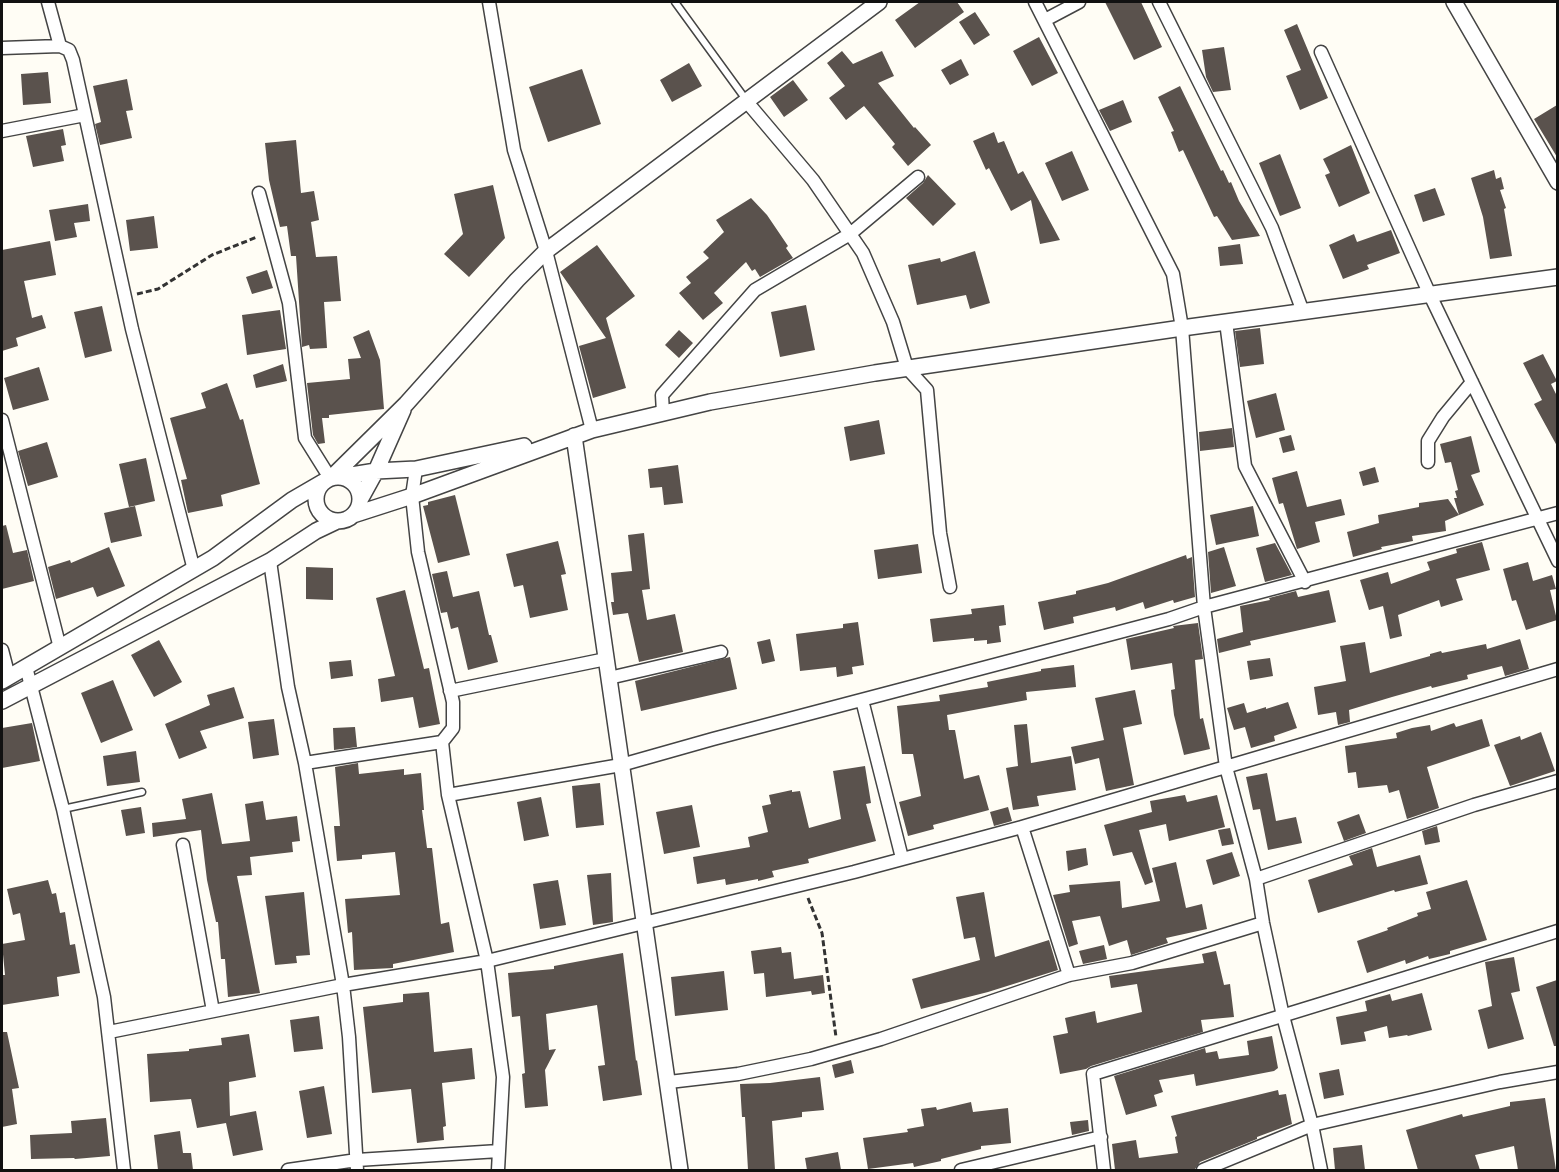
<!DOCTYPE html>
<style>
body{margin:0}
#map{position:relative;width:1559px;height:1172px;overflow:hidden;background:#fffdf5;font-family:"Source Serif 4",serif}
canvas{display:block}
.frame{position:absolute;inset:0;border:3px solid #111;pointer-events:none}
</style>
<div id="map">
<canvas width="1559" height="1172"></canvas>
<div class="frame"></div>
</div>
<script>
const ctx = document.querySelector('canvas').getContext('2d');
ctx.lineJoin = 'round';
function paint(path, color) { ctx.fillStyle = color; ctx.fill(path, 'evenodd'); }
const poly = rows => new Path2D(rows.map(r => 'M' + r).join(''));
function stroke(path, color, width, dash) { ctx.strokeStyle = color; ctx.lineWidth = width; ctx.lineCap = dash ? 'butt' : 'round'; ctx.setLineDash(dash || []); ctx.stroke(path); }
paint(poly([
 [920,2,957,2,964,12,915,48,895,20],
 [1105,2,1141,2,1162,47,1134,60],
 [975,12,990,35,974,45,959,22],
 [1297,24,1328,98,1300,110,1286,76,1301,70,1284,30],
 [1039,37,1058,73,1032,86,1013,51],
 [1224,47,1231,90,1213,92,1206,77,1202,50],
 [842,51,853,64,882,51,894,76,878,83,914,128,915,127,931,145,908,166,892,147,895,144,864,106,846,120,829,98,845,86,827,63],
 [961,59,969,75,950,85,941,70],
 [689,63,702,86,672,102,660,80],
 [582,69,601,124,548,142,529,87],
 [48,72,51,103,23,105,21,74],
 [127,79,133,110,126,111,132,138,100,145,95,124,101,122,93,86],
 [793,80,808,100,784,117,770,97],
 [1180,86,1221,171,1223,170,1229,183,1231,182,1239,201,1260,236,1232,240,1217,216,1214,217,1183,150,1179,152,1171,132,1174,131,1158,97],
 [1123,100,1132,122,1110,131,1099,110],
 [1557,105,1557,157,1534,119],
 [63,129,66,145,61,146,64,161,33,167,26,136],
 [994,132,998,143,1004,141,1018,174,1023,171,1060,240,1040,244,1031,200,1011,211,989,168,986,170,973,141],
 [296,140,301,193,314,191,319,220,311,222,316,257,337,256,341,301,324,302,327,348,310,349,309,345,302,347,296,256,291,256,287,226,280,227,269,180,265,143],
 [1351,145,1370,193,1339,207,1325,175,1330,173,1323,159],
 [1072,151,1089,190,1062,201,1045,163],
 [1280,154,1301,208,1280,216,1259,163],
 [1494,170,1496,179,1501,177,1504,189,1500,190,1506,208,1504,209,1512,256,1490,259,1483,217,1471,178],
 [928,175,956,204,933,226,906,198,923,183],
 [493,185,505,238,469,277,444,254,463,234,454,194],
 [1435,188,1445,215,1423,222,1414,195],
 [751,198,767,215,788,246,786,248,793,258,760,277,755,269,752,271,746,262,714,293,723,303,703,320,679,293,691,283,686,277,709,258,703,252,724,232,716,220],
 [88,204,90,221,74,223,77,237,55,241,49,210],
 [154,216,158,248,130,251,126,220],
 [1391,230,1400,253,1367,265,1369,269,1343,279,1329,245,1354,234,1357,242],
 [50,241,56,275,24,281,32,318,42,315,46,328,16,338,18,346,2,351,2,250],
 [1240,244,1243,264,1220,266,1218,247],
 [597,245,635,296,606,318,626,388,593,398,579,346,606,338,560,272],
 [975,251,990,303,970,309,966,295,917,305,908,265,940,258,941,262],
 [267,270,273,288,252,294,246,277],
 [806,305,815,350,780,357,771,312],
 [102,306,112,351,85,358,74,312],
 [280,310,286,349,247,355,242,315],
 [1260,328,1264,364,1240,367,1235,331],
 [369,330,380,360,384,409,329,415,329,418,322,418,325,443,318,444,313,435,307,383,350,379,348,359,361,358,353,337],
 [679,330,693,343,679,358,665,345],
 [1543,354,1557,381,1551,384,1557,396,1557,446,1534,404,1542,400,1523,363],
 [283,364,287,381,256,388,253,375],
 [39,367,49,400,13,410,4,378],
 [227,383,240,420,243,419,260,484,221,495,223,506,188,513,181,480,187,479,170,418,206,408,201,393],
 [1276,393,1285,430,1256,438,1247,401],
 [879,420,885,454,850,461,844,427],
 [1232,428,1234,447,1200,451,1199,432],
 [1291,435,1295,450,1283,453,1279,438],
 [1471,436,1480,472,1471,475,1484,505,1459,515,1454,498,1457,498,1455,491,1458,490,1451,462,1445,463,1440,444],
 [47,442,58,477,28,486,18,451],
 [146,458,155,501,129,507,119,464],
 [678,465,683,503,664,505,662,487,650,488,648,469],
 [1375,467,1379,482,1363,486,1359,472],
 [1297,471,1307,507,1341,499,1345,515,1315,522,1320,542,1297,549,1283,503,1279,504,1272,478],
 [455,495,470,555,438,563,423,506,428,505,428,502],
 [1448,499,1459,515,1445,521,1446,531,1412,536,1413,541,1381,547,1382,549,1353,557,1347,532,1379,523,1378,515,1419,507,1419,503],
 [135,506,142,536,111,543,104,513],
 [1253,506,1259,536,1216,545,1210,515],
 [6,525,13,553,27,550,34,581,2,589,2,526],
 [644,533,650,589,642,590,647,620,675,614,683,652,639,662,628,613,613,615,611,602,614,602,611,573,632,571,628,535],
 [558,541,566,574,561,575,568,610,530,618,523,585,514,587,506,554],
 [1482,542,1490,570,1456,579,1463,600,1441,607,1439,600,1398,615,1402,636,1390,639,1383,606,1369,610,1360,580,1388,572,1391,584,1430,570,1427,562,1457,553,1456,549],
 [1275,543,1292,575,1265,582,1256,548],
 [918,544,922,573,878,579,874,550],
 [109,547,125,586,97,597,93,587,56,599,48,567,70,560,71,563],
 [1224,547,1236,586,1211,593,1208,552],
 [1186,555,1187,559,1192,557,1195,597,1174,603,1173,600,1145,609,1143,602,1116,611,1115,607,1073,617,1074,623,1044,630,1038,602,1076,594,1076,591,1108,583],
 [1528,562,1533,581,1552,575,1556,589,1550,590,1557,620,1526,630,1516,600,1512,601,1503,569],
 [306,567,333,568,333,600,306,599],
 [447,571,453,597,479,591,489,635,491,635,498,662,468,670,458,627,451,629,447,612,441,613,432,574],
 [405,590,424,669,429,668,440,724,419,728,413,697,381,702,378,679,395,676,376,598],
 [1329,590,1336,622,1250,641,1251,645,1219,653,1217,639,1243,632,1240,606,1270,600,1269,598,1296,591,1298,597],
 [1004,605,1006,625,999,626,1001,642,987,644,987,640,974,641,974,638,933,642,930,619,972,614,971,609],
 [858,622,864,665,852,667,853,674,837,677,836,667,800,671,796,634,843,628,843,624],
 [1198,623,1203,659,1195,660,1200,719,1203,718,1210,749,1184,755,1174,715,1171,690,1175,689,1172,663,1131,670,1126,639,1174,628,1173,626],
 [770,639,775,661,762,664,757,642],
 [1520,639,1529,669,1505,676,1502,666,1467,675,1468,679,1432,688,1431,686,1392,697,1349,710,1350,722,1338,725,1336,712,1318,715,1314,687,1346,681,1340,646,1365,642,1370,673,1430,656,1430,654,1441,651,1442,653,1486,644,1487,649],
 [159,640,182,682,154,697,131,655],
 [730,657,737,689,641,711,635,681],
 [1270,658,1273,676,1250,680,1247,661],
 [351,660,353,676,331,679,329,662],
 [1074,665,1076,687,1026,692,1027,700,947,715,949,730,955,730,964,779,979,775,989,810,933,825,934,829,908,836,899,802,921,796,913,754,902,754,897,706,940,701,939,695,988,687,987,682,1041,671,1041,669],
 [113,680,133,730,101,743,81,693],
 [234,687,244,718,200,731,207,748,179,759,165,724,210,705,207,695],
 [1135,690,1142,724,1123,728,1134,785,1106,791,1099,758,1075,764,1071,747,1104,740,1095,698],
 [1288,702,1297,728,1274,736,1275,741,1251,748,1245,727,1234,730,1227,708,1244,703,1247,713,1266,707,1266,709],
 [274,719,279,755,253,759,248,722],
 [1482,719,1490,746,1427,767,1439,808,1407,819,1399,790,1389,793,1387,785,1358,788,1356,772,1348,773,1345,746,1397,738,1396,733,1412,728,1430,725,1431,731,1454,723,1456,727],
 [32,723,40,761,2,768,2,728],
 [1027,724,1031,763,1071,756,1076,790,1037,796,1039,806,1013,810,1006,768,1018,766,1014,725],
 [355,727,357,747,334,750,333,728],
 [1541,732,1555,771,1510,786,1494,745,1520,736,1521,740],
 [136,751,140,782,107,786,103,756],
 [358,763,359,774,404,769,404,775,421,773,424,810,422,810,427,848,432,848,441,924,449,922,454,952,393,964,393,968,354,970,352,932,348,933,345,899,400,895,395,852,362,855,362,859,337,861,334,826,340,826,335,767],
 [865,766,871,803,866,804,876,841,808,859,809,863,772,871,774,877,758,881,758,879,726,885,725,879,697,884,693,857,750,847,748,837,768,832,762,806,771,804,769,795,792,790,792,792,800,791,809,828,841,819,833,771],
 [1267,773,1276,821,1296,817,1302,843,1268,850,1260,809,1253,810,1246,777],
 [600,783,604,825,576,828,572,786],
 [212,793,222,844,250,841,245,804,263,801,266,820,297,816,300,841,292,842,293,852,250,857,252,875,237,876,260,993,228,997,225,959,221,959,218,922,216,922,207,880,201,830,153,837,152,823,186,819,182,799],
 [1185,795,1187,802,1217,795,1225,827,1169,841,1166,824,1139,830,1153,882,1145,885,1132,852,1113,856,1104,825,1152,812,1150,801],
 [541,797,549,836,524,841,517,802],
 [692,805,700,847,664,854,656,812],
 [141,807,145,833,126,836,121,810],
 [1008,807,1012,821,994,826,990,812],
 [1359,814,1366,833,1344,841,1337,822],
 [1437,826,1440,842,1425,845,1422,831],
 [1230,828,1234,844,1222,846,1218,830],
 [1086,848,1088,865,1068,871,1066,851],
 [1372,848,1377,867,1420,855,1428,884,1395,892,1394,890,1318,913,1308,880,1353,865,1349,856],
 [1232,852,1240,876,1213,885,1206,860],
 [1176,862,1186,908,1202,904,1207,929,1166,938,1168,943,1131,955,1127,940,1109,946,1100,916,1072,921,1078,944,1069,947,1053,895,1070,892,1069,885,1120,881,1122,908,1160,901,1152,868],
 [611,873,613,922,593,925,587,875],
 [48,880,52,894,56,893,60,913,65,912,70,945,75,944,80,973,57,977,59,996,2,1005,2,975,5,975,2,944,25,940,20,913,13,915,7,889],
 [558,880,566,925,540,929,533,884],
 [1467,880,1487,940,1450,951,1450,954,1429,959,1428,956,1406,964,1405,960,1367,973,1357,941,1388,930,1387,928,1418,916,1417,913,1431,909,1426,892],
 [304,892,310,955,296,956,297,963,275,965,265,896],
 [984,892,995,957,1049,940,1058,970,988,992,921,1009,912,979,980,960,975,937,964,939,956,897],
 [1104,945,1107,959,1083,964,1079,951],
 [781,947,782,953,791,952,794,979,823,975,825,993,812,995,811,991,766,997,764,973,754,974,751,951],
 [1216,951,1224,985,1230,984,1234,1017,1201,1020,1203,1032,1091,1066,1086,1069,1060,1074,1053,1036,1068,1033,1065,1018,1095,1011,1097,1023,1142,1012,1137,984,1111,988,1109,976,1204,963,1202,954],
 [623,953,636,1061,637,1060,642,1095,603,1101,598,1066,605,1065,597,1005,546,1014,549,1050,556,1049,545,1070,548,1106,525,1108,522,1074,525,1073,520,1016,512,1017,508,973,554,969,554,966],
 [1514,957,1520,991,1511,993,1524,1039,1488,1049,1478,1010,1492,1006,1485,962],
 [724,971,728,1010,675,1016,671,977],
 [1557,980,1557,1046,1554,1046,1536,987],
 [429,992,434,1052,472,1048,475,1079,442,1083,446,1126,443,1127,444,1140,417,1143,411,1089,372,1093,363,1007,403,1002,403,994],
 [1422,993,1432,1030,1408,1036,1407,1035,1389,1038,1387,1026,1364,1032,1366,1041,1341,1045,1336,1017,1367,1011,1365,1001,1390,994,1392,1001],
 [319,1016,323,1049,294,1052,290,1020],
 [2,1032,7,1032,19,1088,12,1089,17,1124,2,1127],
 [249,1034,256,1077,229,1082,230,1116,256,1111,263,1150,233,1156,226,1123,197,1128,191,1099,150,1102,147,1054,189,1051,189,1049,222,1045,221,1038],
 [1272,1036,1278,1068,1274,1071,1196,1086,1194,1074,1159,1080,1163,1092,1154,1095,1157,1106,1126,1115,1114,1076,1205,1048,1206,1053,1217,1051,1219,1059,1249,1055,1247,1041],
 [851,1060,854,1073,835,1078,832,1065],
 [1339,1069,1344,1095,1324,1099,1319,1073],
 [820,1077,824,1110,802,1112,802,1117,772,1121,775,1170,748,1170,745,1117,742,1117,740,1084,770,1083],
 [324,1086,332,1134,307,1138,299,1091],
 [1278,1090,1279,1095,1286,1094,1292,1124,1257,1137,1257,1139,1200,1162,1195,1169,1115,1170,1112,1144,1136,1140,1139,1158,1178,1153,1175,1137,1177,1136,1171,1116],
 [1545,1098,1556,1170,1518,1170,1514,1146,1475,1155,1480,1170,1418,1170,1406,1130,1462,1114,1463,1117,1510,1106,1510,1102],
 [971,1102,973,1112,1008,1108,1011,1143,981,1146,981,1149,941,1159,941,1161,914,1167,913,1163,868,1169,863,1138,908,1132,907,1129,924,1126,921,1109,936,1107,937,1110],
 [106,1118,110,1156,75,1159,74,1158,31,1159,30,1135,72,1133,71,1121],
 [1088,1120,1089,1131,1072,1135,1070,1122],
 [180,1131,183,1153,191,1153,193,1170,158,1170,154,1135],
 [1362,1145,1365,1170,1335,1170,1333,1148],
 [838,1152,841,1170,807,1170,805,1158]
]), '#5a524d');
const service = poly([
 [675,2,747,101],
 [63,809,142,792]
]);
const minor = poly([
 [48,2,60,46],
 [489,2,514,150,546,251,592,430],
 [1035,2,1173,274,1182,328,1204,607,1226,767,1256,879,1263,923,1283,1016,1312,1125,1321,1170],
 [1159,2,1272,228,1303,312],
 [1045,20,1079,2],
 [2,48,60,46,69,50,73,60,132,329,194,570],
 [1321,52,1430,295,1558,561],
 [747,102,813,180,863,253,893,322,907,368,927,390,940,533,950,587],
 [2,131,85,115],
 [259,193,289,303,305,438,330,478],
 [1226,322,1245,466,1305,582],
 [663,413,662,395,755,290,850,234,918,177],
 [2,420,60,648],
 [1428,462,1428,441,1443,417,1472,382],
 [416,469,412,496,418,552,453,702,453,728,442,742,448,795,487,961,503,1077,498,1170],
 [270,561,288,687,305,763,343,985,349,1037,357,1170],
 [2,650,9,677],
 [26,667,63,809,104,997,124,1170],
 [609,678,721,652],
 [450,691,606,659],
 [862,700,902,858],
 [305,763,442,742],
 [448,795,621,765,713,739,1169,619,1204,607,1558,513],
 [1022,827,1069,975],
 [183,845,213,1011],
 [1256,879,1474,805,1558,781],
 [109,1032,343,985,487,961,854,872,1022,827,1558,669],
 [669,1082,738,1074,811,1059,881,1039,1069,975,1132,963,1263,923],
 [288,1170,357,1160,499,1151],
 [961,1170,1101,1137],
 [1104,1170,1093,1074,1558,931],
 [1203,1170,1312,1125,1500,1082,1558,1072]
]);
const tertiary = poly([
 [1454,2,1558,182],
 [574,436,680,1170],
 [339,477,376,471,416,469,524,446],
 '316 499a22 22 0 1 1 44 0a22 22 0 1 1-44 0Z',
 [331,478,406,404,517,280,546,251,879,2],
 [360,500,376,471,403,410],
 [353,515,412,496,592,430,710,402,875,373,1182,328,1558,277],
 [2,681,213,558,292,500,323,482],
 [2,701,270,561,316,531,337,521]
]);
stroke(service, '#444', 9);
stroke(minor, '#444', 15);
stroke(tertiary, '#444', 18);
stroke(poly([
 [137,294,158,289,212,255,257,237],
 [808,898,822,933,836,1037]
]), '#333', 3, [6, 3]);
stroke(service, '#fff', 6);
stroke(minor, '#fff', 12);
stroke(tertiary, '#fff', 15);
</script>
